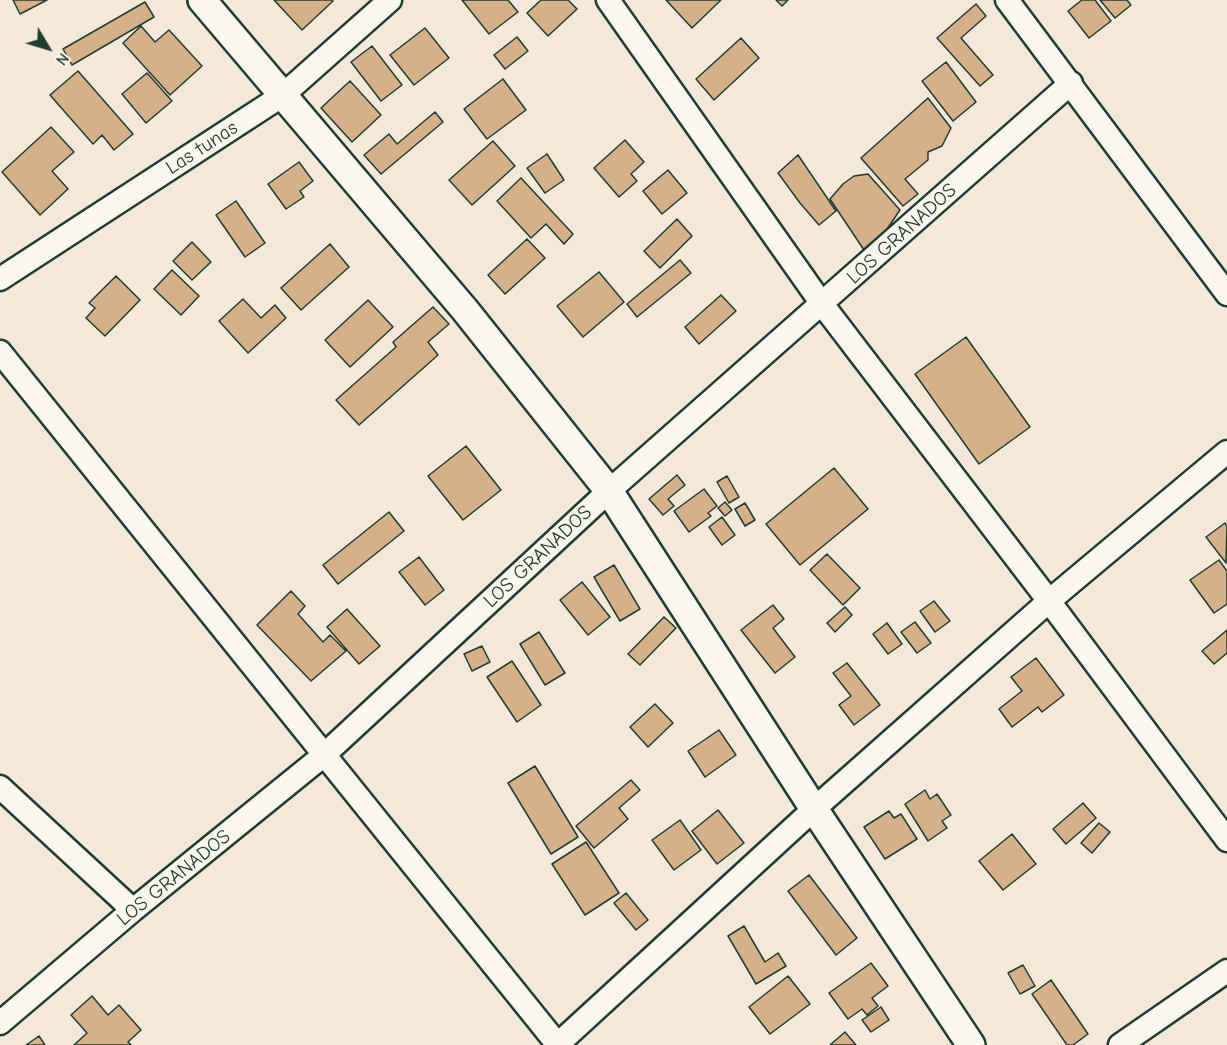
<!DOCTYPE html>
<style>
body{margin:0}
#map{position:relative;width:1227px;height:1045px;overflow:hidden;background:#f4e9d8;font-family:"Comic Neue",sans-serif}
canvas{display:block}
.north{position:absolute;left:18px;top:18px;width:60px;height:60px;-webkit-text-stroke:4px #fbf7ec;paint-order:stroke;rotate:128deg;font-size:16px;font-weight:700;line-height:24px;text-align:center;color:#1f3d34}
.north::after{content:'';display:block;margin:auto;width:21px;height:27px;background:#1f3d34;clip-path:polygon(50% 0,100% 100%,50% 72%,0 100%)}
</style>
<div id="map">
<canvas width="1227" height="1045"></canvas>
<div class="north">N</div>
</div>
<script>
const ctx = document.querySelector('canvas').getContext('2d');
ctx.lineJoin = 'round';
function paint(path, color) { ctx.fillStyle = color; ctx.fill(path, 'evenodd'); }
const poly = rows => new Path2D(rows.map(r => 'M' + r).join(''));
function stroke(path, color, width, dash) { ctx.strokeStyle = color; ctx.lineWidth = width; ctx.lineCap = dash ? 'butt' : 'round'; ctx.setLineDash(dash || []); ctx.stroke(path); }
function drawText(font, color, halo, rows, align = 'center') {
  ctx.font = font + ' "Comic Neue",sans-serif'; ctx.lineWidth = 6; ctx.setLineDash([]); ctx.textBaseline = 'middle'; ctx.strokeStyle = halo; ctx.fillStyle = color; for (const [text, x, y, turn = 0] of rows) {
    ctx.save(); ctx.translate(x, y); ctx.rotate((+turn || 0) * Math.PI / 180); ctx.textAlign = isNaN(turn) ? turn : align; if (halo) ctx.strokeText(text, 0, 0); ctx.fillText(text, 0, 0); ctx.restore();
  }
}
const building = poly([
 [13,0,47,0,20,14,13,0],
 [274,0,332,0,333,1,302,30,274,0],
 [462,0,508,0,518,12,489,34,462,0],
 [541,0,568,0,577,9,548,36,527,13,541,0],
 [666,0,721,0,692,28,666,0],
 [776,0,788,0,782,6,776,0],
 [1082,0,1095,0,1111,21,1089,38,1068,11,1082,0],
 [1100,0,1127,0,1131,5,1115,18,1100,0],
 [145,2,154,17,72,65,63,49,145,2],
 [976,4,986,16,961,38,993,75,980,86,937,38,976,4],
 [141,26,155,42,169,30,202,66,170,95,123,43,141,26],
 [425,28,449,58,414,85,390,55,425,28],
 [517,37,528,51,505,69,494,55,517,37],
 [741,38,759,58,714,100,696,79,741,38],
 [372,46,402,85,381,101,351,62,372,46],
 [946,62,976,102,953,121,922,81,946,62],
 [78,71,133,134,114,150,102,135,93,144,50,95,78,71],
 [147,73,172,101,146,123,122,94,147,73],
 [503,79,526,110,487,139,464,109,503,79],
 [350,81,381,115,352,142,321,108,350,81],
 [928,98,951,128,942,146,928,152,928,160,905,179,918,194,903,206,861,158,928,98],
 [435,112,443,122,381,174,364,155,389,134,397,144,435,112],
 [51,127,74,152,52,171,68,189,40,215,2,172,51,127],
 [625,140,644,162,631,174,637,181,619,197,594,168,625,140],
 [493,141,515,166,472,205,449,180,493,141],
 [547,154,564,180,545,193,527,168,547,154],
 [798,155,836,211,819,225,800,203,778,173,798,155],
 [299,162,313,181,300,191,304,197,286,209,268,184,299,162],
 [668,170,687,193,662,214,643,191,668,170],
 [868,174,900,210,883,235,864,250,830,199,843,184,854,176,868,174],
 [521,178,573,234,564,244,546,224,531,238,497,201,521,178],
 [236,201,265,243,245,257,216,215,236,201],
 [677,219,692,236,660,268,644,251,677,219],
 [527,239,545,258,505,294,488,275,527,239],
 [192,242,211,262,192,280,173,261,192,242],
 [330,244,349,267,301,310,281,288,330,244],
 [680,260,691,273,637,317,627,304,680,260],
 [172,270,199,296,181,315,154,289,172,270],
 [599,272,624,302,583,337,557,306,599,272],
 [116,276,140,300,105,336,86,318,95,308,89,303,116,276],
 [721,295,736,311,699,344,685,327,721,295],
 [243,299,261,318,275,305,286,318,248,353,219,321,243,299],
 [368,300,393,327,350,367,325,340,368,300],
 [433,307,449,324,428,342,438,355,359,425,336,400,396,347,393,342,433,307],
 [966,337,1030,427,979,464,915,374,966,337],
 [466,446,501,490,463,520,428,476,466,446],
 [834,468,868,509,800,565,766,524,834,468],
 [677,475,685,485,668,499,674,506,663,515,649,499,677,475],
 [727,476,739,497,729,503,717,482,727,476],
 [704,489,717,506,708,513,711,516,689,532,674,511,704,489],
 [725,502,732,510,725,516,718,508,725,502],
 [745,503,755,520,745,526,735,509,745,503],
 [389,512,404,531,338,584,323,565,389,512],
 [722,517,735,535,722,545,709,527,722,517],
 [1225,523,1227,526,1226,563,1206,537,1225,523],
 [827,554,860,588,843,605,810,570,827,554],
 [419,557,444,590,425,605,399,572,419,557],
 [1219,560,1227,571,1227,604,1214,613,1190,580,1219,560],
 [614,565,640,609,620,621,594,577,614,565],
 [582,582,610,617,588,635,560,600,582,582],
 [291,591,305,606,298,614,323,642,330,635,346,651,311,681,257,625,291,591],
 [934,601,950,621,935,632,920,611,934,601],
 [773,605,784,619,773,628,795,657,775,673,741,630,773,605],
 [845,607,852,615,835,632,827,623,845,607],
 [347,609,380,646,359,664,327,627,347,609],
 [664,617,676,628,640,665,628,654,664,617],
 [915,622,931,643,917,653,901,632,915,622],
 [887,623,902,644,888,654,873,634,887,623],
 [1227,630,1227,653,1214,664,1202,651,1227,630],
 [539,632,565,673,545,685,520,644,539,632],
 [482,646,490,662,472,671,464,654,482,646],
 [1036,658,1064,695,1042,712,1038,707,1012,727,999,709,1022,691,1011,677,1036,658],
 [512,661,541,705,517,722,487,677,512,661],
 [847,663,880,705,854,725,839,705,851,696,833,673,847,663],
 [655,704,673,723,648,747,630,727,655,704],
 [719,730,736,755,705,777,688,751,719,730],
 [535,766,578,837,551,854,508,783,535,766],
 [631,780,640,790,619,808,628,819,594,848,576,826,631,780],
 [925,790,930,799,937,794,951,815,942,821,947,828,928,841,905,804,925,790],
 [1083,803,1096,818,1066,844,1053,829,1083,803],
 [718,810,744,843,717,864,692,831,718,810],
 [889,811,894,818,901,814,917,839,885,859,864,827,889,811],
 [680,820,701,850,674,870,652,840,680,820],
 [1099,823,1110,832,1092,853,1081,843,1099,823],
 [1012,834,1036,864,1003,890,979,861,1012,834],
 [586,842,619,893,585,915,552,864,586,842],
 [809,875,857,938,836,955,788,891,809,875],
 [626,893,648,920,636,930,614,903,626,893],
 [744,926,765,962,778,953,786,966,756,984,728,936,744,926],
 [871,963,888,986,872,998,878,1006,867,1015,862,1009,848,1019,829,993,871,963],
 [1023,965,1035,986,1020,994,1008,973,1023,965],
 [788,976,810,1004,770,1034,749,1007,788,976],
 [1051,980,1088,1034,1073,1045,1067,1045,1032,994,1051,980],
 [92,996,108,1015,119,1005,141,1030,128,1042,131,1045,74,1045,87,1033,71,1015,92,996],
 [881,1007,889,1020,871,1032,862,1020,881,1007],
 [845,1032,856,1045,830,1045,845,1032],
 [39,1036,45,1045,26,1045,39,1036]
]);
paint(building, '#d6b088');
stroke(building, '#1f3d34', 1.5);
const minor = poly([
 [608,0,822,304,1049,601,1227,840],
 [1007,0,1227,294],
 [0,279,283,95,390,0],
 [0,352,558,1045],
 [0,787,133,910],
 [0,1023,133,910,324,755,609,491,1071,83],
 [557,1045,814,809,1049,601,1227,452],
 [1120,1045,1227,971]
]);
const tertiary = poly([
 [202,0,465,310,609,491,814,809,971,1045]
]);
stroke(minor, '#1f3d34', 27);
stroke(tertiary, '#1f3d34', 32);
stroke(minor, '#fbf7ec', 22);
stroke(tertiary, '#fbf7ec', 27);
drawText('20px', '#1f3d34', '#fbf7ec', [
 ["Las tunas",202,148,-33],
 ["LOS GRANADOS",902,234,-42],
 ["LOS GRANADOS",538,557,-43],
 ["LOS GRANADOS",174,878,-39]
]);
</script>
